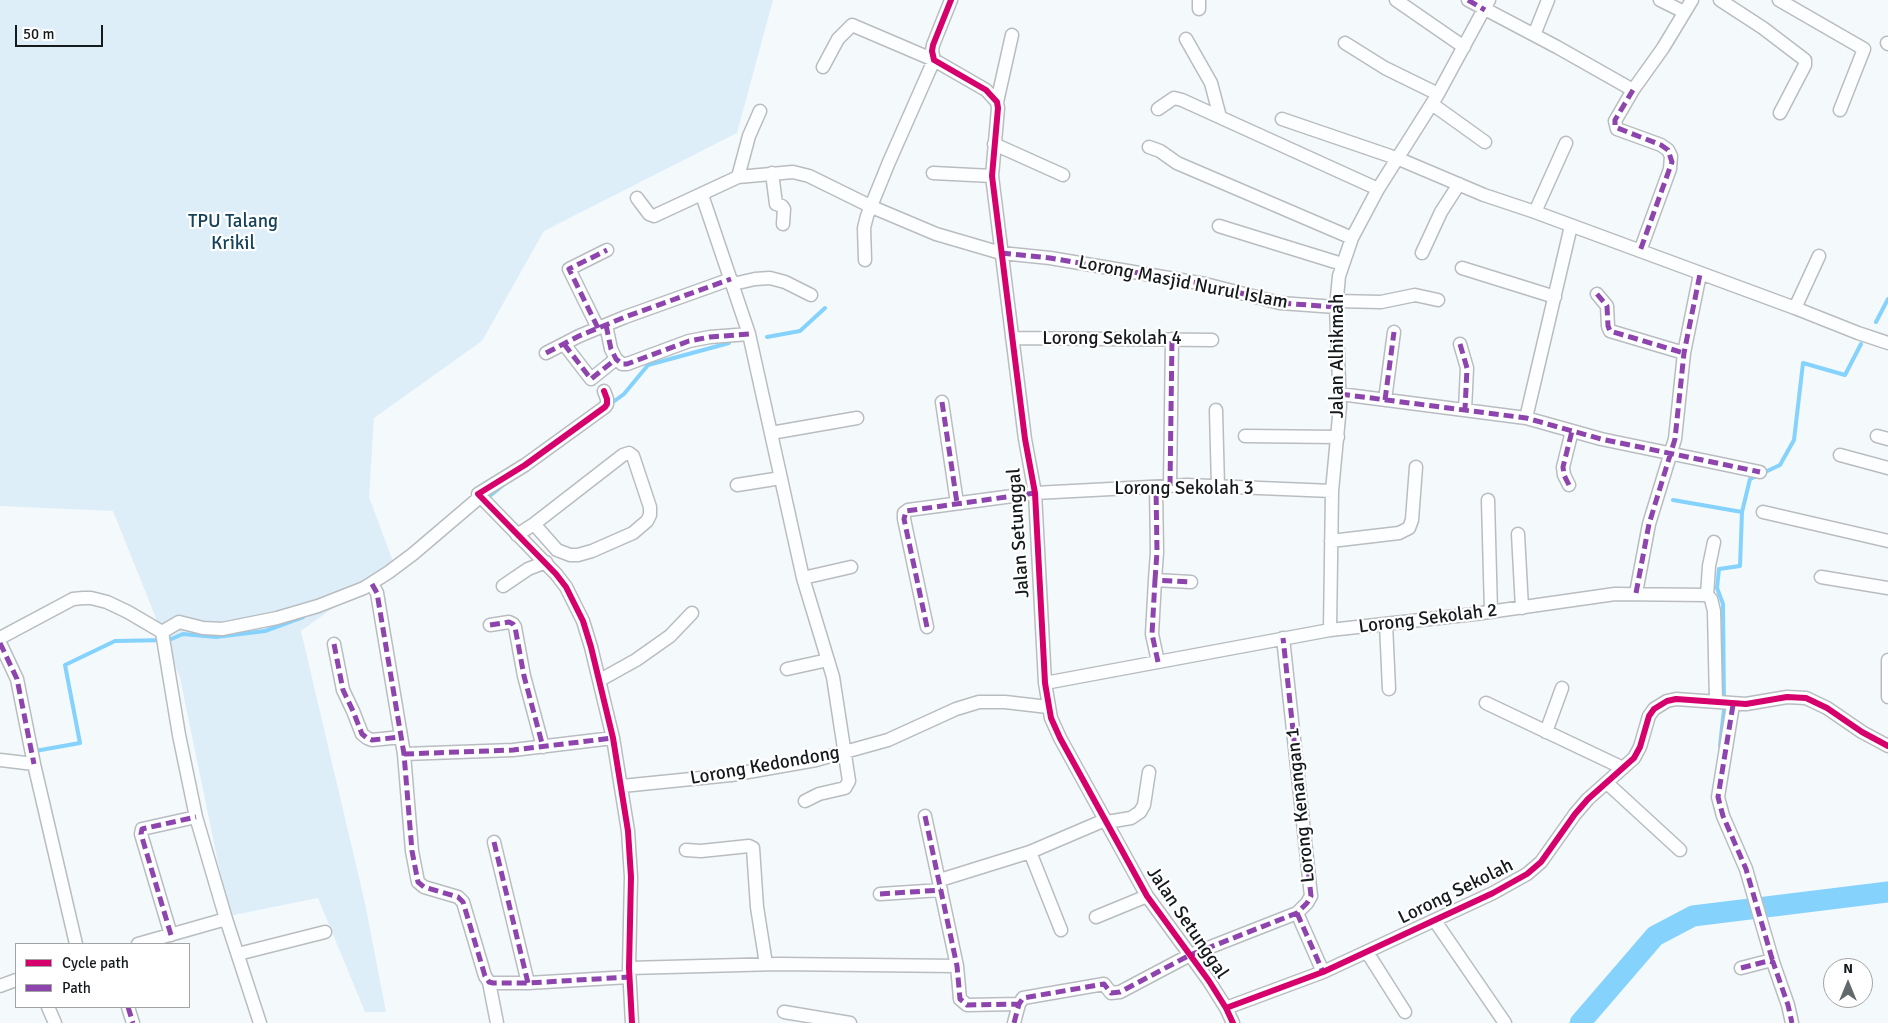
<!DOCTYPE html>
<style>
body{margin:0}
#map{position:relative;width:1888px;height:1023px;overflow:hidden;background:#f4f9fc;font-family:Signika,sans-serif}
canvas{display:block}
.legend{position:absolute;left:15px;top:943px;width:175px;height:65px;box-sizing:border-box;background:#fff;border:1px solid #a1a3a5;margin:0;padding:6px 9px;list-style:none;font-size:15px;color:#151a1d}
.legend li{display:flex;align-items:center;gap:10px;height:25px}
.legend b{width:25px;border:1px solid #a1a3a5}
.north{position:absolute;left:1823px;top:958px;width:50px;height:50px;box-sizing:border-box;background:#fff;border:1px solid #a1a3a5;border-radius:50%;rotate:0deg;font-size:14px;font-weight:700;line-height:20px;text-align:center;color:#151a1d}
.north::after{content:'';display:block;margin:auto;width:18px;height:22px;background:#63686b;clip-path:polygon(50% 0,100% 100%,50% 72%,0 100%)}
.scale{position:absolute;left:15px;top:25px;width:88px;height:22px;box-sizing:border-box;border:2px solid #151a1d;border-top:0;padding-left:6px;font-size:15px;line-height:18px;white-space:nowrap;color:#151a1d;-webkit-text-stroke:4px #fff;paint-order:stroke}
</style>
<div id="map">
<canvas width="1888" height="1023"></canvas>
<ul class="legend">
<li><b style="height:6px;background:#d6006c"></b>Cycle path</li>
<li><b style="height:6px;background:#8e44ad"></b>Path</li>
</ul>
<div class="north">N</div>
<div class="scale">50 m</div>
</div>
<script>
const ctx = document.querySelector('canvas').getContext('2d');
ctx.lineJoin = 'round';
function paint(path, color) { ctx.fillStyle = color; ctx.fill(path, 'evenodd'); }
const poly = rows => new Path2D(rows.map(r => 'M' + r).join(''));
function stroke(path, color, width, dash) { ctx.strokeStyle = color; ctx.lineWidth = width; ctx.lineCap = dash ? 'butt' : 'round'; ctx.setLineDash(dash || []); ctx.stroke(path); }
function drawText(font, color, halo, rows, align = 'center') {
  ctx.font = font + ' Signika,sans-serif'; ctx.lineWidth = 4.5; ctx.setLineDash([]); ctx.textBaseline = 'middle'; ctx.strokeStyle = halo; ctx.fillStyle = color; for (const [text, x, y, turn = 0] of rows) {
    ctx.save(); ctx.translate(x, y); ctx.rotate((+turn || 0) * Math.PI / 180); ctx.textAlign = isNaN(turn) ? turn : align; if (halo) ctx.strokeText(text, 0, 0); ctx.fillText(text, 0, 0); ctx.restore();
  }
}
paint(poly([
 [0,0,773,0,737,133,544,231,482,341,374,418,369,497,394,564,301,631,365,903,386,1012,365,1012,318,898,229,916,180,678,113,511,0,506]
]), '#deeef9');
stroke(poly([
 [1876,322,1888,299],
 [767,337,800,331,825,308],
 [609,405,624,394,648,365,729,343],
 [1763,473,1780,465,1794,440,1803,363,1845,375,1861,344],
 [486,499,502,486],
 [1673,500,1742,512],
 [1720,746,1724,709,1723,604,1717,588,1719,569,1740,566,1742,512,1750,479,1757,476],
 [36,753,35,751,80,743,65,665,115,641,169,640,183,634,216,637,265,631,303,617]
]), '#85d2fd', 4);
stroke(poly([
 [1580,1023,1655,936,1693,916,1888,892]
]), '#85d2fd', 21);
const street = poly([
 [951,0,933,45,932,51,934,60,986,90,997,102,998,108,992,176,1025,439,1035,493,1045,683,1051,718,1060,738,1147,896,1209,981,1226,1008,1233,1023],
 [1199,0,1199,9],
 [1396,0,1464,47],
 [1468,0,1557,47,1633,90],
 [1660,0,1684,12],
 [1720,0,1763,28,1805,60,1805,65,1780,113],
 [1779,0,1864,49,1840,110],
 [1534,35,1548,0],
 [1186,39,1211,83,1220,117],
 [1345,43,1385,68,1438,94],
 [1887,43,1888,44],
 [823,67,838,39,852,25,934,60,889,162,867,216,864,228,865,260],
 [997,102,1012,35],
 [1432,104,1485,142],
 [1158,109,1174,98,1182,100,1378,189],
 [1282,119,1399,159,1484,195,1535,212,1795,308,1858,333,1888,343],
 [994,144,1063,175],
 [1149,147,1160,151,1177,163,1352,238],
 [772,173,776,204,782,206,784,209,783,224],
 [933,173,992,176],
 [738,177,749,136,760,111],
 [702,195,749,334,803,578,833,677,849,781,845,788,819,794,805,801],
 [637,198,649,214,654,216,738,177,793,172,809,176,872,207,936,234,1001,253,1050,258,1205,284,1280,303,1336,307],
 [1535,212,1566,143],
 [1219,226,1342,264],
 [1640,251,1670,169,1671,156,1668,150,1661,145,1617,129,1615,121,1633,90,1663,48,1692,0],
 [1422,253,1441,212,1459,184],
 [1462,268,1555,297],
 [733,284,755,279,770,278,785,282,811,295],
 [1597,294,1607,306,1608,326,1610,331,1684,353],
 [1336,301,1381,302,1415,295,1438,300],
 [1795,308,1819,256],
 [606,325,611,349,616,359,622,364,627,364,689,341,710,337,749,334],
 [598,328,569,269,607,250],
 [1012,338,1212,340],
 [564,344,591,379,616,359],
 [1460,344,1467,368,1465,410],
 [546,353,579,336,625,317,731,279],
 [604,391,607,399,607,404,605,407,525,465,478,494,556,574,566,587,583,621,591,647,613,738,628,831,631,877,629,968,632,1023],
 [1340,394,1526,418,1601,439,1760,472],
 [1385,400,1394,332],
 [942,402,957,503],
 [1216,410,1218,487],
 [1526,418,1571,226],
 [771,433,857,418],
 [1245,436,1338,437],
 [1877,436,1888,439],
 [1840,455,1888,468],
 [737,485,781,478],
 [1569,485,1564,475,1563,467,1572,431],
 [1170,486,1172,339],
 [1488,500,1491,612],
 [1763,512,1888,541],
 [1518,534,1522,608],
 [517,535,534,524,623,455,629,453,633,456,650,507,650,515,647,521,633,533,592,551,578,555,570,555,557,550,534,524],
 [1331,541,1399,533,1409,528,1412,520,1416,467],
 [1821,577,1888,588],
 [803,578,851,567],
 [1155,580,1157,552,1156,487],
 [372,584,377,593,404,754,412,851,418,882,424,887,458,897,463,902,485,976,489,982,493,983,528,983,629,977],
 [503,586,528,569,546,562],
 [1636,593,1649,524,1675,439,1684,353,1700,274],
 [1707,595,1709,566,1714,542],
 [1386,624,1389,689],
 [490,625,509,622,513,624,515,627,524,676,543,747],
 [927,627,904,519,904,513,908,510,1035,493,1187,485,1332,491],
 [1330,630,1332,491,1340,406,1336,307,1339,276,1352,238,1378,189,1438,94,1489,0],
 [162,632,179,735,196,817,226,919,260,1023],
 [162,632,179,622,203,628,222,629,277,618,318,606,364,588,389,572,413,554,480,497],
 [0,638,73,599,83,598,91,598,107,602,128,612,162,632],
 [0,643,17,679,34,764],
 [334,644,343,690,353,711,362,734,367,738,372,740,401,737],
 [1888,660,1888,697],
 [1158,662,1152,634,1155,580,1191,582],
 [787,669,828,660],
 [600,680,636,660,670,636,692,613],
 [1045,683,1330,630,1475,614,1615,594,1707,595,1711,599,1714,611,1716,702],
 [1486,703,1623,768],
 [1733,705,1718,797,1723,816,1746,869,1773,962],
 [1546,732,1562,688],
 [404,754,513,750,613,738],
 [0,760,34,764,76,944],
 [1607,783,1680,850],
 [622,786,731,775,816,760,888,740,956,709,979,702,1005,702,1048,707],
 [925,816,957,966,960,999,967,1005,1019,1004],
 [1107,822,1131,818,1140,812,1144,805,1149,772],
 [494,842,528,983],
 [686,850,701,851,749,846,753,848,757,907,766,964],
 [1030,852,1061,930],
 [940,880,1030,852,1105,820],
 [880,894,941,890],
 [1297,913,1323,972],
 [1096,917,1147,896],
 [1435,921,1505,1023],
 [171,935,141,834,142,829,196,817],
 [138,944,226,919],
 [1367,952,1405,1012],
 [238,954,325,932],
 [629,968,778,964,957,966],
 [1741,968,1768,961,1773,962,1788,1005,1792,1023],
 [489,982,497,1023],
 [0,986,16,980],
 [48,1007,55,1023],
 [128,1007,133,1023],
 [1226,1008,1323,972,1493,893,1527,874,1541,862,1575,814,1588,799,1634,758,1640,747,1649,716,1654,709,1667,701,1676,699,1746,704,1787,697,1806,698,1827,708,1862,732,1888,746],
 [784,1012,850,1023],
 [1014,1023,1019,1004,1023,998,1104,984,1111,993,1120,992,1190,955,1297,913,1307,903,1311,896,1283,638]
]);
stroke(street, '#b9bdc0', 15);
stroke(street, '#fdfeff', 12);
stroke(poly([
 [1468,0,1485,10],
 [1633,90,1615,120,1615,127,1661,145,1668,150,1672,162,1640,251],
 [1001,253,1050,258,1205,284,1280,303,1336,307],
 [1597,294,1607,306,1608,326,1610,331,1684,353],
 [606,325,611,349,616,359,622,364,627,364,689,341,710,337,749,334],
 [598,328,569,269,607,250],
 [564,344,591,379,616,359],
 [1460,344,1467,368,1465,410],
 [546,353,579,336,625,317,731,279],
 [1340,394,1526,418,1601,439,1760,472],
 [1385,400,1394,332],
 [942,402,957,503],
 [1569,485,1564,475,1563,467,1572,431],
 [1170,486,1172,339],
 [1155,580,1157,552,1156,487],
 [372,584,377,593,404,754,412,851,418,882,424,887,458,897,463,902,485,976,489,982,493,983,528,983,629,977],
 [1636,593,1649,524,1675,439,1684,353,1700,274],
 [490,625,509,622,513,624,515,627,524,676,543,747],
 [927,627,904,519,906,511,1035,493],
 [0,643,17,679,34,764],
 [334,644,343,690,353,711,362,734,367,738,372,740,401,737],
 [1158,662,1152,634,1155,580,1191,582],
 [1733,705,1718,797,1723,816,1746,869,1773,962],
 [404,754,513,750,613,738],
 [925,816,957,966,960,999,967,1005,1019,1004],
 [494,842,528,983],
 [880,894,941,890],
 [1297,913,1323,972],
 [171,935,141,834,142,829,196,817],
 [1741,968,1768,961,1773,962,1788,1005,1792,1023],
 [128,1007,133,1023],
 [1014,1023,1019,1004,1023,998,1104,984,1111,993,1120,992,1190,955,1297,913,1307,903,1311,896,1283,638]
]), '#8e44ad', 5, [10, 5]);
stroke(poly([
 [951,0,933,45,932,51,934,60,986,90,997,102,998,108,992,176,1025,439,1035,493,1045,683,1051,718,1060,738,1147,896,1209,981,1226,1008,1233,1023],
 [604,391,607,399,607,404,605,407,525,465,478,494,556,574,566,587,583,621,591,647,613,738,628,831,631,877,629,968,632,1023],
 [1226,1008,1323,972,1493,893,1527,874,1541,862,1575,814,1588,799,1634,758,1640,747,1649,716,1654,709,1667,701,1676,699,1746,704,1787,697,1806,698,1827,708,1862,732,1888,746]
]), '#d6006c', 6);
drawText('19px', '#15435a', '#fff', [
 ["TPU Talang",233,222],
 ["Krikil",233,244]
]);
drawText('19px', '#151a1d', '#fff', [
 ["Lorong Masjid Nurul Islam",1183,283,11],
 ["Lorong Sekolah 4",1112,339],
 ["Jalan Alhikmah",1338,356,-90],
 ["Lorong Sekolah 3",1184,489],
 ["Jalan Setunggal",1019,533,-94],
 ["Lorong Sekolah 2",1428,619,-7],
 ["Lorong Kedondong",765,766,-10],
 ["Lorong Kenangan 1",1301,805,-96],
 ["Lorong Sekolah",1456,892,-26],
 ["Jalan Setunggal",1187,923,56]
]);
</script>
